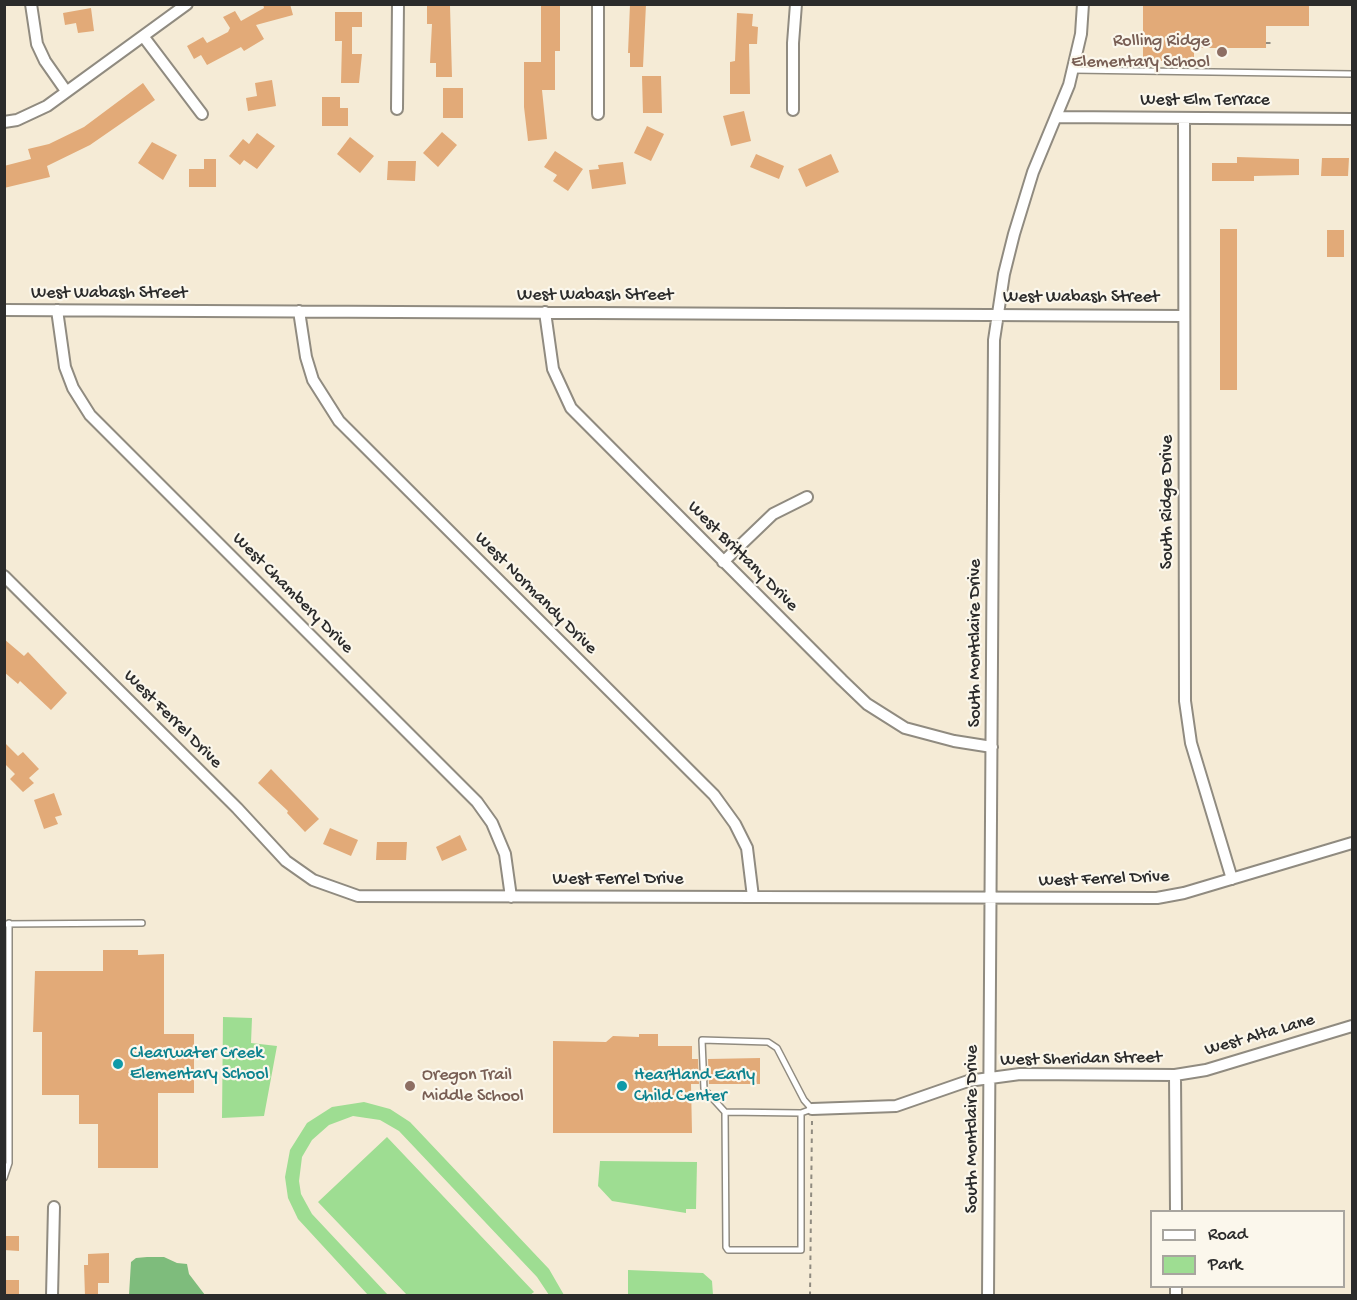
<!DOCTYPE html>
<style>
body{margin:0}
#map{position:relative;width:1357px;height:1300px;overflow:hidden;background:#f5ebd6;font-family:"Gochi Hand",sans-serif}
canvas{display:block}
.frame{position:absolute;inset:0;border:6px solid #2b2b2b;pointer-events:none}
.legend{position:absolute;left:1150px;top:1210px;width:195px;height:78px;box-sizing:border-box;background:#fbf7ec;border:2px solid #a8a59f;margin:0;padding:8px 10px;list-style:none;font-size:18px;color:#2b2b2b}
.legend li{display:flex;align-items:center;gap:12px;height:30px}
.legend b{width:30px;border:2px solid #a8a59f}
</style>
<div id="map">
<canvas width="1357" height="1300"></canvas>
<div class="frame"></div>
<ul class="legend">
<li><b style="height:8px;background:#fff"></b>Road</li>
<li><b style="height:16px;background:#9edd92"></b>Park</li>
</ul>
</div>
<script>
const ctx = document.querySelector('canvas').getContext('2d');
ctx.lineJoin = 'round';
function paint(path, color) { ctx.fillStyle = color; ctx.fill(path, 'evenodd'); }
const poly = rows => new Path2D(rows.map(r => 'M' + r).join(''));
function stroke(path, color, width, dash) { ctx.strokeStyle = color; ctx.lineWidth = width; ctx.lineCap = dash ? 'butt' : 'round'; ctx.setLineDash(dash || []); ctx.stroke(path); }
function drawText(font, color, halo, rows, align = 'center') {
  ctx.font = font + ' "Gochi Hand",sans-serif'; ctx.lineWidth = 4.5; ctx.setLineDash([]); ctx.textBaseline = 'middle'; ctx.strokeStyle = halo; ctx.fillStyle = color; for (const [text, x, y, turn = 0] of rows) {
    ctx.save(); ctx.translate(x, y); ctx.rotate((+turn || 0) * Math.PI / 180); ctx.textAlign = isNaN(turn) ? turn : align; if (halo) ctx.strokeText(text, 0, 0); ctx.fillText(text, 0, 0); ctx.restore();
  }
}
paint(poly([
 [223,1017,252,1018,251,1043,277,1046,264,1116,222,1118],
 [364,1102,390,1109,410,1122,549,1269,564,1295,549,1295,537,1277,399,1131,380,1120,353,1116,329,1125,312,1140,302,1157,299,1181,301,1194,312,1214,388,1295,368,1295,298,1219,288,1198,285,1177,290,1150,307,1123,332,1107],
 [387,1137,534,1292,530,1295,407,1295,318,1202],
 [600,1161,697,1162,696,1209,686,1209,686,1213,612,1201,598,1186],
 [628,1270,703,1273,712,1281,713,1295,628,1295]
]), '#9edd92');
paint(poly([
 [147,1257,164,1257,177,1263,187,1264,189,1274,205,1295,129,1295,131,1262,136,1258]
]), '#7ebc7c');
paint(poly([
 [263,4,290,4,293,15,256,25,264,39,244,51,241,47,207,65,201,55,194,59,187,46,203,37,207,43,228,32,230,28,223,17,235,11,241,21,264,8],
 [541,4,560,4,560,51,555,51,555,90,542,90,547,139,528,141,524,107,524,62,541,62],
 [630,4,646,4,643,67,630,67,630,53,628,53],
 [1309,4,1309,26,1266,26,1266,48,1194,48,1194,61,1143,61,1143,5],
 [427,6,450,6,452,77,436,77,436,63,430,63,432,24,427,24],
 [91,8,94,31,78,33,76,23,65,25,63,13],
 [335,12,362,12,362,27,352,27,352,54,362,54,359,83,341,83,342,41,335,41],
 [737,13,753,14,752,26,758,27,757,44,749,44,750,94,730,94,730,62,735,61],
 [642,76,661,76,662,113,643,113],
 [272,80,276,106,248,111,246,98,257,96,255,83],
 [143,83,155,100,90,145,47,166,50,177,4,188,4,166,31,159,28,149,49,144,84,127],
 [443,88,463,88,463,118,443,118],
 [322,97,340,97,340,108,348,108,348,126,322,126],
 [744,111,751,141,731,146,723,116],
 [647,126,664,134,651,161,634,153],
 [442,132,457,145,438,167,423,153],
 [257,133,275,146,257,169,244,160,240,165,229,156,243,139,249,144],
 [350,137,374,156,360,173,337,154],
 [152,142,177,155,163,180,138,163],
 [555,151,583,169,568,191,553,181,557,175,544,167],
 [756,154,784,166,779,179,750,167],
 [831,154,839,172,806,187,798,169],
 [1237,157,1299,159,1299,175,1254,176,1254,181,1212,181,1212,163,1237,163],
 [1322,158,1349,158,1348,176,1321,176],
 [204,159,216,159,216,187,189,187,189,169,204,169],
 [388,161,416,161,415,181,387,180],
 [623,162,626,184,592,189,589,170,599,169,598,165],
 [1220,229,1237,229,1237,390,1220,390],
 [1327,230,1344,230,1344,257,1327,257],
 [4,639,24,656,28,652,67,693,51,710,20,681,18,684,4,672],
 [4,742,18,756,23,752,39,769,29,778,34,783,23,792,10,779,15,774,4,763],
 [271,769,319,819,305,832,287,813,288,811,258,783],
 [54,793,62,815,55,817,58,824,44,829,34,800],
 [330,828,358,840,351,856,323,844],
 [460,835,467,850,442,861,436,847],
 [377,842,407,842,406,860,376,860],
 [103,950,138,950,138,955,164,954,164,1034,194,1034,194,1093,158,1093,158,1168,98,1168,98,1124,79,1124,79,1095,42,1095,42,1032,33,1032,35,971,103,971],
 [639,1034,658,1034,658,1046,692,1046,692,1059,698,1059,699,1084,691,1084,692,1133,553,1133,553,1041,606,1042,613,1036,639,1037],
 [760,1058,760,1084,709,1084,708,1059],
 [4,1236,19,1236,19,1251,4,1250],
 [109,1253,109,1283,98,1283,98,1296,85,1296,84,1265,88,1265,88,1254],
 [4,1280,19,1280,19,1294,4,1296]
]), '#e2aa78');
const lane = poly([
 [1073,70,1352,74],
 [4,924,142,923],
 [725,1112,801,1113,812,1109,804,1100,777,1048,768,1042,702,1040,704,1089,725,1112,726,1247,728,1250,801,1250,801,1113],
 [4,1178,9,1163,9,923]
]);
const street = poly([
 [31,4,37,44,45,61,66,91],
 [598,4,598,114],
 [143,36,202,114],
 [397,109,398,4],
 [793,110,793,43,796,4],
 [1056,117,1352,119],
 [1184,118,1185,701,1191,743,1232,879],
 [4,122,17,120,47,106,187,4],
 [4,310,1184,316],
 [57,310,65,367,73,388,90,415,477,802,492,823,505,854,511,897],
 [299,311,306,357,313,380,339,421,714,795,735,824,747,848,753,897],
 [545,312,553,369,571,408,842,680,867,704,905,728,954,741,992,747],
 [723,562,773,514,807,497],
 [4,576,237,808,286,861,313,880,358,896,1157,898,1184,893,1352,843],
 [1175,1075,1176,1212],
 [812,1109,896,1106,968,1081,1020,1074,1175,1075,1206,1070,1352,1026],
 [1176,1286,1176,1296],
 [52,1296,54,1207],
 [988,1296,994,340,1004,274,1014,234,1033,172,1069,85,1081,34,1083,4]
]);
stroke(lane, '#908b80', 8);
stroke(street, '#908b80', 14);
stroke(poly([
 [1266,43,1271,43],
 [810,1296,812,1121]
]), '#908b80', 2, [4.5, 4.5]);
stroke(lane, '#fff', 5);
stroke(street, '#fff', 10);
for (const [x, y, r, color] of [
 [1222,52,6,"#8d6e63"],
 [118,1064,6,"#0f9aa8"],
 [410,1086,6,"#8d6e63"],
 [622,1086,6,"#0f9aa8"]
]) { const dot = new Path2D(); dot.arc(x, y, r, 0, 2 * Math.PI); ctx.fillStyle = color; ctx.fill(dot); stroke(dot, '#fbf7ec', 2); }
drawText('18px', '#785e54', '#fbf7ec', [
 ["Rolling Ridge",1210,42],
 ["Elementary School",1210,63],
 ["Oregon Trail",422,1076,"left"],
 ["Middle School",422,1097,"left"]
], 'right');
drawText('18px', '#2b2b2b', '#fbf7ec', [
 ["West Elm Terrace",1205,101],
 ["West Wabash Street",109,294],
 ["West Wabash Street",595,296],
 ["West Wabash Street",1081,298],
 ["South Ridge Drive",1168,502,-90],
 ["West Brittany Drive",742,557,45],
 ["West Chambery Drive",292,594,45],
 ["West Normandy Drive",535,594,45],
 ["South Montclaire Drive",976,643,-90],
 ["West Ferrel Drive",172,720,45],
 ["West Ferrel Drive",618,880],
 ["West Ferrel Drive",1104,880,-2],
 ["West Alta Lane",1260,1036,-16],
 ["West Sheridan Street",1081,1060,-1],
 ["South Montclaire Drive",973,1129,-90]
]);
drawText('18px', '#0d838f', '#fbf7ec', [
 ["Clearwater Creek",130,1054],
 ["Elementary School",130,1075],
 ["Heartland Early",634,1076],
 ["Child Center",634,1097]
], 'left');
</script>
